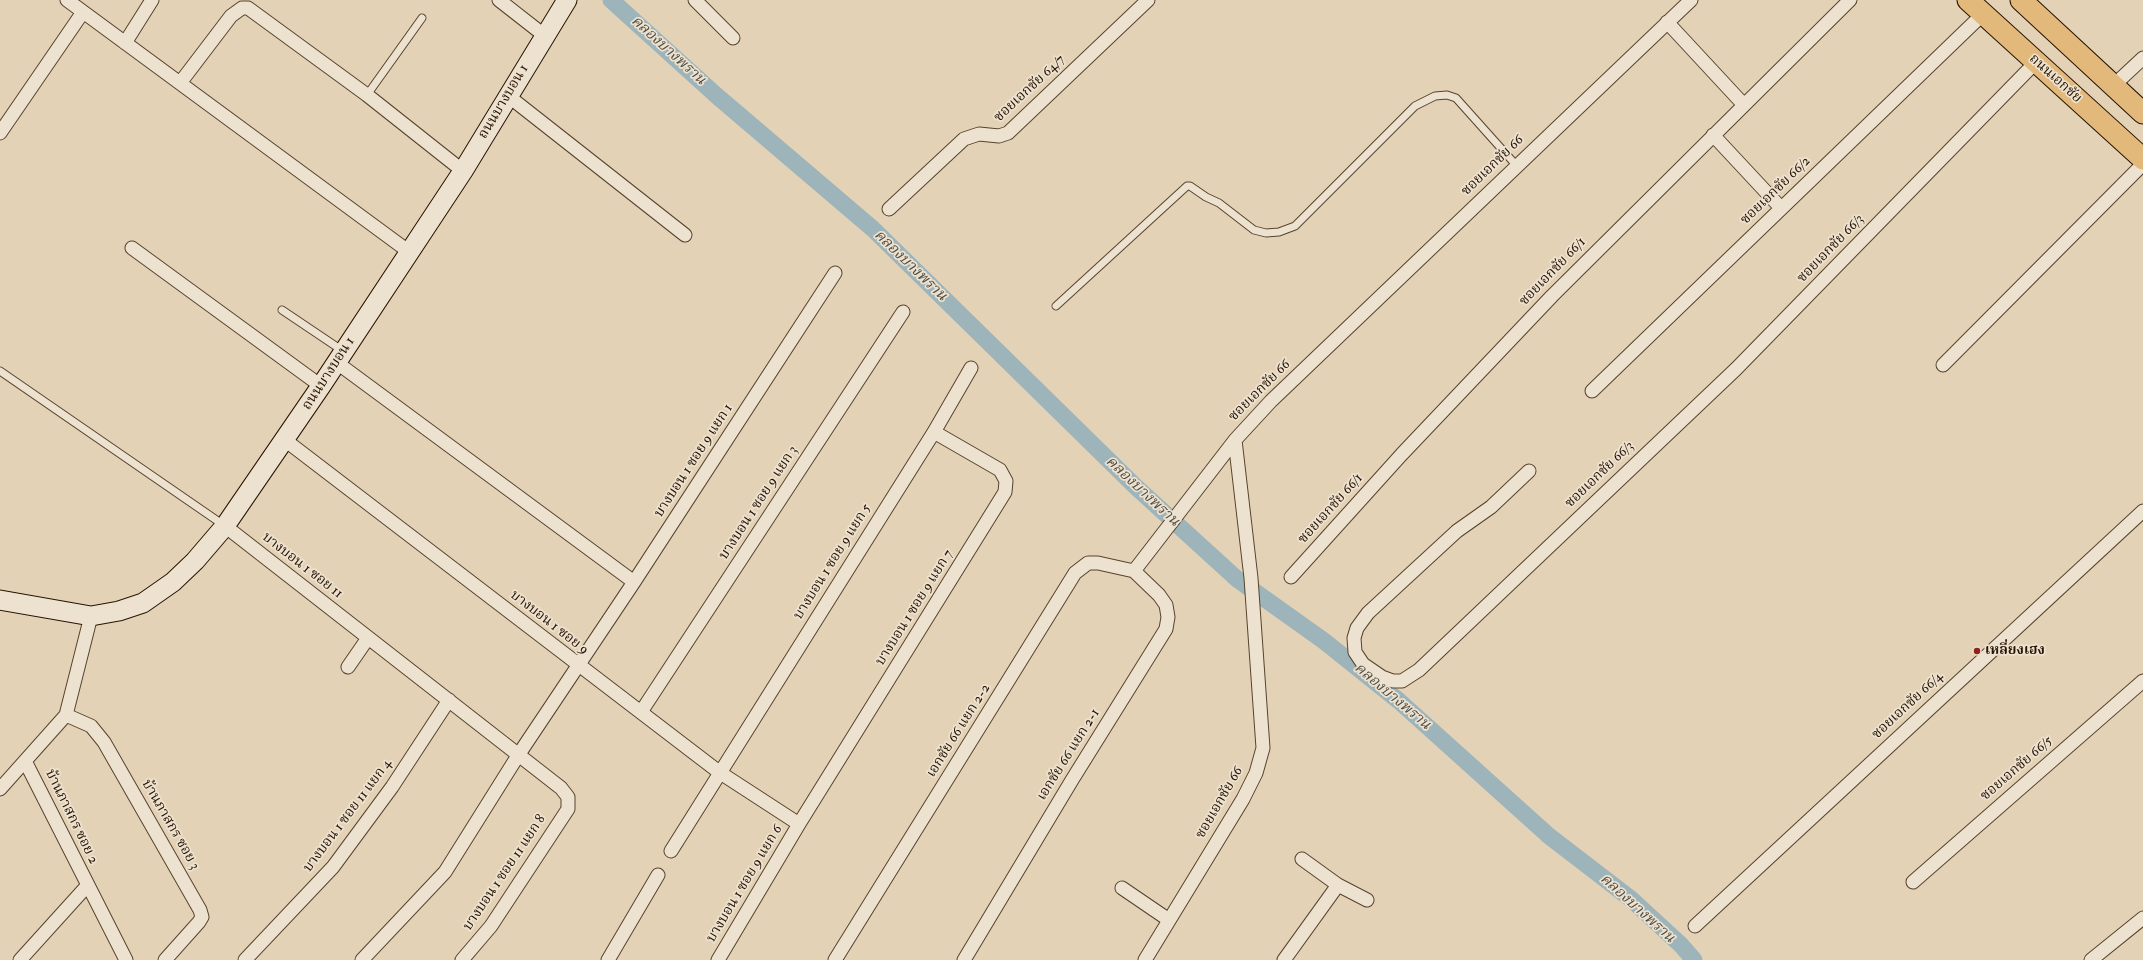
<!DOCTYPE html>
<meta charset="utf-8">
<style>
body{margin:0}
canvas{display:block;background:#e4d2b6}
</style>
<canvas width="2143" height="960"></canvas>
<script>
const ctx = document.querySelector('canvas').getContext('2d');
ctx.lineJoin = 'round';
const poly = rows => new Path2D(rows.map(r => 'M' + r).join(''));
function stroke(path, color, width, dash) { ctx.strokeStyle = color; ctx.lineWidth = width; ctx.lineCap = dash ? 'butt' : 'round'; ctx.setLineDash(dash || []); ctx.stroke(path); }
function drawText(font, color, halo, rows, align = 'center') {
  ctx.font = font + ' "IM FELL Double Pica","Noto Serif Thai",serif'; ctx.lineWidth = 3.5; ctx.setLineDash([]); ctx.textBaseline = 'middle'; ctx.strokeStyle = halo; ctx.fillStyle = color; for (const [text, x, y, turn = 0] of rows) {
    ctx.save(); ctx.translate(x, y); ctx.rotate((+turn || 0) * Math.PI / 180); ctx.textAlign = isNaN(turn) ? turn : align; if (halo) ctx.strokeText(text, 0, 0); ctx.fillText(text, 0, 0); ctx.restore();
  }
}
stroke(poly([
 [611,0,717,96,873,229,1136,487,1237,579,1324,641,1399,701,1549,836,1631,899,1681,945,1694,960]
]), '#9cb4ba', 17);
const service = poly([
 [367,95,422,18],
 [1056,306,1187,186,1190,186,1206,197,1219,203,1254,230,1266,233,1279,232,1295,226,1415,106,1435,96,1447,95,1456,98,1516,165],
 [282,310,343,351],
 [0,371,225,526]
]);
const minor = poly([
 [67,0,408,251],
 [499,0,545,36],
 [695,0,733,38],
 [1667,22,1744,105],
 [125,43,152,0],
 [180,83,231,16,242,8,248,8,367,95,463,171],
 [2113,86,2143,58],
 [507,95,685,235],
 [0,133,83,12],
 [1713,135,1781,208],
 [889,209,964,139,979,134,999,136,1008,133,1148,0],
 [132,248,321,386],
 [336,362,634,582],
 [1943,365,2143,164],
 [1592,391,1983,14],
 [285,440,719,772,799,824],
 [1529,471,1491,507,1457,531,1368,613,1357,628,1354,638,1355,652,1363,664,1382,677,1393,681,1402,681,1419,670,1736,369,2036,62],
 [225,526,561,788,568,797,568,809,491,926,462,960],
 [1134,571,1235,440],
 [1291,577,1402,454,1552,296,1850,0],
 [348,667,368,638],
 [641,712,903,312],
 [66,715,91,726,104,742,200,910,202,917,199,922,165,960],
 [25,761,126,960],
 [0,789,66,715,91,616],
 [671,851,934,432,971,368],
 [1302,859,1338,885,1367,900],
 [1913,882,2143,681],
 [1122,888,1169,920],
 [1695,926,2143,511],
 [20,960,87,886],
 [245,960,333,867,392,787,449,700],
 [362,960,445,872,519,754,634,582,835,273],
 [608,960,658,875],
 [718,960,799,824,1005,492,1006,481,1000,470,934,432],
 [835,960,1075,573,1088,563,1098,563,1134,571],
 [964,960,1072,780,1166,629,1168,617,1166,605,1159,595,1134,571],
 [1145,960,1243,799,1256,773,1263,748,1251,578,1235,440,1271,401,1691,0],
 [1284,960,1338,885],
 [2091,960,2143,918]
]);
const secondary = poly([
 [0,600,91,616,119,611,143,603,173,582,195,561,225,526,321,386,463,171,567,0]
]);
const primary = poly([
 [1968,0,2143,159],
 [2021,0,2143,113]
]);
stroke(service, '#56432e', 9);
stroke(minor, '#56432e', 15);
stroke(secondary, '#271300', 21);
stroke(primary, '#271300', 23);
stroke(service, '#ede2d0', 7);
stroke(minor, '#ede2d0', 13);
stroke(secondary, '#ede2d0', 19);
stroke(primary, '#e2b97b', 21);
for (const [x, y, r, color] of [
 [1977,651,4,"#8f2418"]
]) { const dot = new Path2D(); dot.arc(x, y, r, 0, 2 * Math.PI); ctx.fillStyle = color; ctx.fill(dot); stroke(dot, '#ede2d0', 1.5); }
drawText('14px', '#271300', '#ede2d0', [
 ["ถนนเอกชัย",2055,79,42],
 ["ซอยเอกชัย 64/7",1030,89,-43],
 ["ถนนบางบอน 1",504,102,-59],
 ["ซอยเอกชัย 66",1493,166,-44],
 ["ซอยเอกชัย 66/2",1776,191,-44],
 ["ซอยเอกชัย 66/3",1831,249,-46],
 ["ซอยเอกชัย 66/1",1553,272,-46],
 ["ถนนบางบอน 1",329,374,-57],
 ["ซอยเอกชัย 66",1260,391,-45],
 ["บางบอน 1 ซอย 9 แยก 1",694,461,-57],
 ["ซอยเอกชัย 66/3",1600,475,-44],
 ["บางบอน 1 ซอย 9 แยก 3",759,503,-57],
 ["ซอยเอกชัย 66/1",1331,509,-48],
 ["บางบอน 1 ซอย 9 แยก 5",833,562,-58],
 ["บางบอน 1 ซอย 11",302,566,38],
 ["บางบอน 1 ซอย 9 แยก 7",915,608,-58],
 ["บางบอน 1 ซอย 9",549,623,38],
 ["ซอยเอกชัย 66/4",1908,706,-43],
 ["เอกชัย 66 แยก 2-2",959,731,-58],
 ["เอกชัย 66 แยก 2-1",1069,755,-58],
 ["ซอยเอกชัย 66/5",2017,769,-41],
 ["ซอยเอกชัย 66",1220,803,-60],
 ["บางบอน 1 ซอย 11 แยก 4",348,816,-53],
 ["บ้านภาสกร ซอย 2",71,817,64],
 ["บ้านภาสกร ซอย 3",170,825,60],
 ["บางบอน 1 ซอย 11 แยก 8",505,873,-56],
 ["บางบอน 1 ซอย 9 แยก 6",745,884,-59]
]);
drawText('bold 14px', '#271300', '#ede2d0', [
 ["เหลี่ยงเฮง",1985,651]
], 'left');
drawText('italic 15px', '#504b41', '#ede2d0', [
 ["คลองบางพราน",668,51,42],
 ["คลองบางพราน",910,266,44],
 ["คลองบางพราน",1142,492,43],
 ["คลองบางพราน",1392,697,40],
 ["คลองบางพราน",1637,909,42]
]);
</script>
